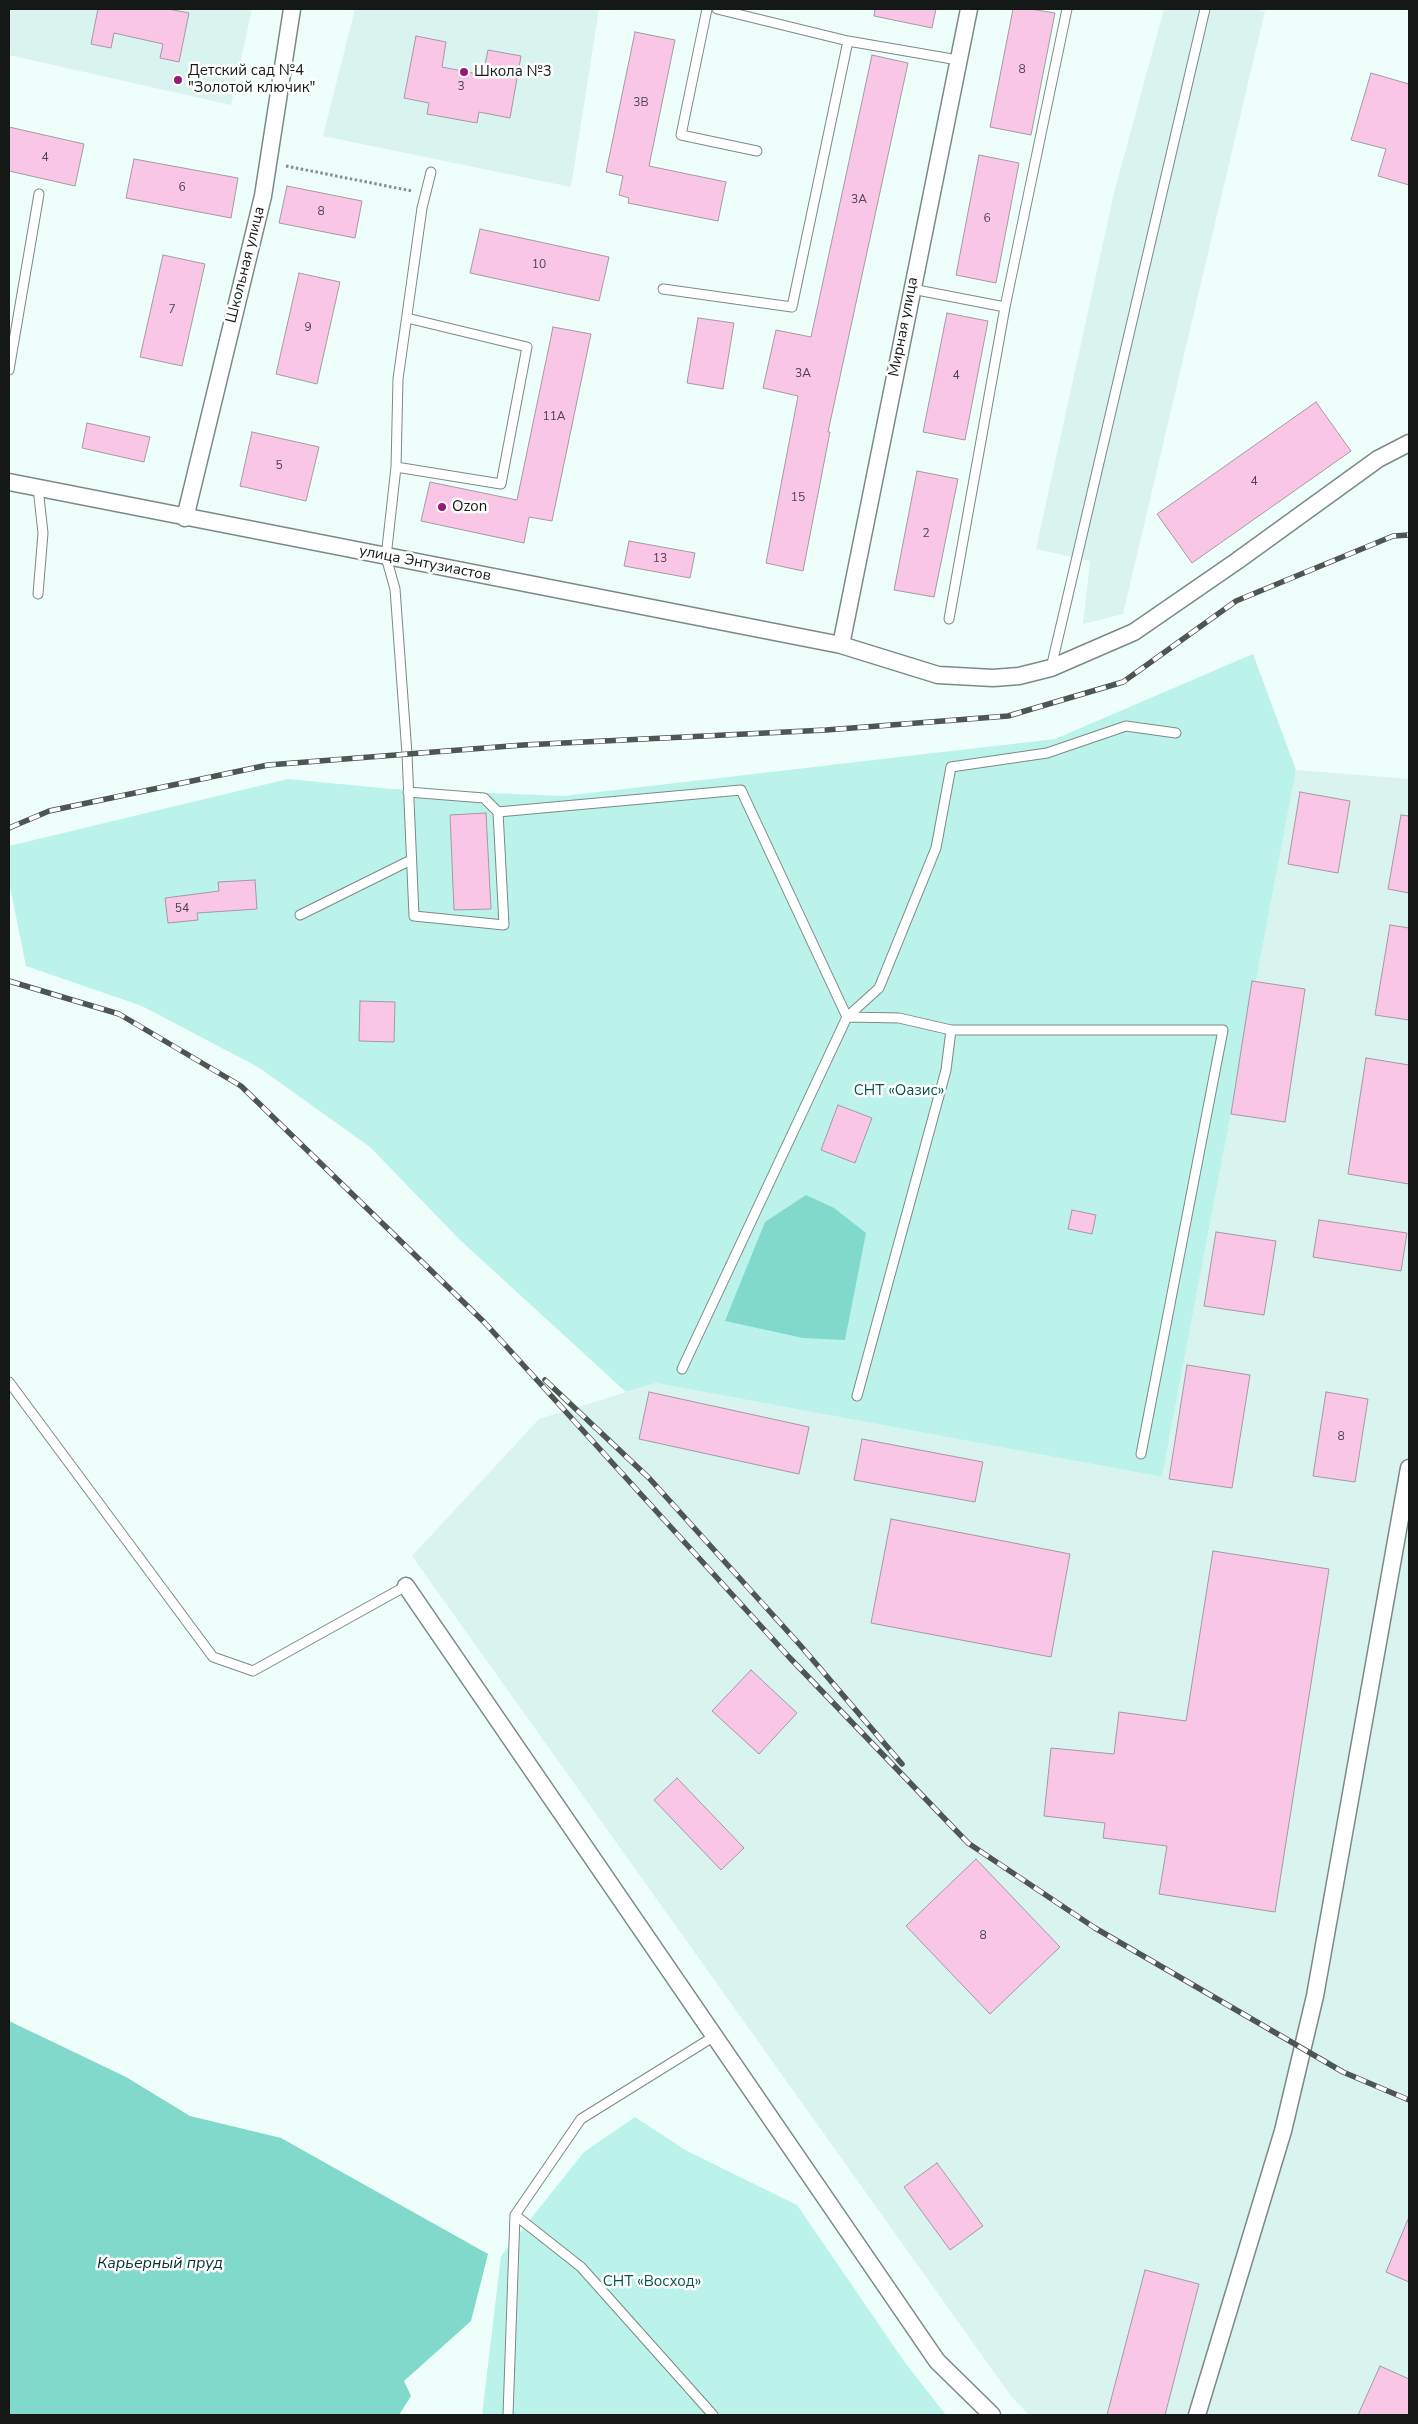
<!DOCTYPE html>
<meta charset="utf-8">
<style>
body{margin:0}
#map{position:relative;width:1418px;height:2424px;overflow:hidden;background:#eefefb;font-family:"Nunito Sans",sans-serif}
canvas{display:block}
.frame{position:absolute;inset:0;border:10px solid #141918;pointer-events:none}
</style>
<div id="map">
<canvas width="1418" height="2424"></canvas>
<div class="frame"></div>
</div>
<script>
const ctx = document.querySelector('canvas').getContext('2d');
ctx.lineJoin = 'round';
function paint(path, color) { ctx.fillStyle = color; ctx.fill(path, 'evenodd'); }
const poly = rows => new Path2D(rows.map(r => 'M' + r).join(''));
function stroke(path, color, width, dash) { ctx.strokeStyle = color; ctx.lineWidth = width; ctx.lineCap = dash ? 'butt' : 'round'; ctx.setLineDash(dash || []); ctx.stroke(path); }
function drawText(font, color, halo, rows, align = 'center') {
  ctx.font = font + ' "Nunito Sans",sans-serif'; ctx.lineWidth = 5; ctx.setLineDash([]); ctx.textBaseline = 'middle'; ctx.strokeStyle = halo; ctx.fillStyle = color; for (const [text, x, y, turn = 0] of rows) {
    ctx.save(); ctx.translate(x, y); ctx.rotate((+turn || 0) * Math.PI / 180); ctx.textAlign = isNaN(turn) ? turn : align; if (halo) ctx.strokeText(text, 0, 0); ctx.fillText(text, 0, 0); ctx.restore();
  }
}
paint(poly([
 [10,9,252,9,231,105,9,55],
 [355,9,599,9,571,187,323,136],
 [1164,9,1251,9,1265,11,1123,614,1083,624,1090,561,1036,549,1114,193],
 [1296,770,1409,779,1409,2415,1029,2415,1011,2396,412,1556,539,1419,656,1383,1162,1477]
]), '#d9f3ee');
paint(poly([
 [1253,654,1296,770,1162,1477,656,1383,626,1392,460,1240,370,1147,258,1067,142,1006,26,966,9,882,9,846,288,779,392,789,564,796,1055,739],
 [635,2117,687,2151,797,2205,906,2364,946,2415,482,2415,501,2256,584,2152]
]), '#bbf3ea');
paint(poly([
 [806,1195,834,1208,866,1233,845,1340,803,1338,725,1321,765,1222],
 [9,2021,126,2077,190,2116,281,2138,488,2254,471,2321,404,2381,411,2396,399,2415,9,2415]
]), '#80d9cb');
const building = poly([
 [98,9,168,9,189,13,179,62,160,58,163,44,114,33,111,48,91,44,98,9],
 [875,9,936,9,932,28,874,16,875,9],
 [1013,9,1030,9,1055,13,1031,135,990,127,1013,9],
 [635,32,675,40,649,166,726,182,718,221,628,203,629,198,619,195,623,176,606,172,635,32],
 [416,36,446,42,442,67,483,75,488,50,521,56,510,118,479,112,477,123,427,114,429,103,404,98,416,36],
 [872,55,908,63,828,432,830,432,803,571,766,563,798,396,763,388,776,330,811,337,872,55],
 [1371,73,1409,84,1409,185,1378,176,1386,149,1351,140,1371,73],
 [9,127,84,144,75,186,9,171,9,127],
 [979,155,1019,163,996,283,956,275,979,155],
 [134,159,238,178,231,218,126,198,134,159],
 [287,186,362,201,355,238,279,223,287,186],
 [480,229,609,257,599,301,470,273,480,229],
 [163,255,205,264,182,366,140,357,163,255],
 [299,273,340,282,317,384,276,374,299,273],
 [947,313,988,321,965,440,923,432,947,313],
 [698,318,734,323,723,389,687,383,698,318],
 [553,327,591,334,552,521,529,517,524,543,421,521,430,482,517,500,553,327],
 [1316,402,1351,451,1192,563,1157,514,1316,402],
 [87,423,150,437,144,462,82,448,87,423],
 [252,432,319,447,306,501,240,486,252,432],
 [917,471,958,479,934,597,894,590,917,471],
 [629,541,695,553,690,578,624,566,629,541],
 [1300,792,1350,801,1338,873,1288,864,1300,792],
 [486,813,491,909,454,910,450,815,486,813],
 [1401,815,1409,816,1409,893,1388,889,1401,815],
 [255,880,257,909,197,913,198,920,168,923,165,898,219,891,218,882,255,880],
 [1390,925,1409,928,1409,1020,1375,1015,1390,925],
 [1252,981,1305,989,1285,1122,1231,1114,1252,981],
 [360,1001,395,1002,394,1042,359,1041,360,1001],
 [1366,1058,1409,1065,1409,1184,1348,1174,1366,1058],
 [838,1105,872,1118,855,1163,821,1150,838,1105],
 [1072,1210,1096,1215,1092,1234,1068,1229,1072,1210],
 [1319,1220,1407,1233,1401,1271,1313,1257,1319,1220],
 [1216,1232,1276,1241,1264,1315,1204,1306,1216,1232],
 [1187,1365,1250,1375,1232,1488,1169,1479,1187,1365],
 [649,1392,809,1427,799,1474,639,1439,649,1392],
 [1326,1392,1368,1399,1355,1482,1313,1476,1326,1392],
 [862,1439,983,1462,975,1502,854,1480,862,1439],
 [891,1519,1070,1554,1051,1657,871,1623,891,1519],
 [1213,1551,1329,1569,1275,1912,1159,1894,1167,1846,1103,1838,1105,1823,1044,1816,1051,1748,1114,1754,1119,1712,1186,1721,1213,1551],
 [751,1670,797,1713,759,1754,712,1711,751,1670],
 [677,1778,744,1848,721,1870,654,1800,677,1778],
 [976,1859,1060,1947,990,2014,906,1926,976,1859],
 [937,2163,983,2226,950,2250,904,2187,937,2163],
 [1409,2217,1409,2282,1386,2272,1409,2217],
 [1145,2270,1199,2284,1165,2415,1107,2415,1145,2270],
 [1380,2366,1409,2379,1409,2415,1358,2415,1380,2366]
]);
paint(building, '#f9c6e5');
stroke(building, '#a69aa1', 1);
const service = poly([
 [707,9,681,135,757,151],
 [717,9,848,41,958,60],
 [431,172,422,208,398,379,396,467,386,557,395,589,407,754,414,916,504,925,498,812,741,790,847,1017,682,1369],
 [663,289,792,307,848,41],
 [912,289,1005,307,1067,9],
 [9,370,39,194],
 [396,467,501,484,527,347,407,318],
 [38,488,43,533,38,594],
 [949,619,1005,307],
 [1051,668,1205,9],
 [408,792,484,798,498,812],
 [300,915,411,860],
 [9,1382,213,1657,253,1671,406,1586],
 [857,1396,946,1070,951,1030],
 [1141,1454,1223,1030,951,1030,899,1018,847,1017,879,988,936,848,951,767,1047,753,1126,726,1176,733],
 [515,2215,581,2267,713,2415],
 [508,2415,515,2215,581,2119,713,2037]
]);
const minor = poly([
 [9,482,841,645,938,675,993,678,1019,676,1051,668,1134,632,1237,561,1378,459,1409,443],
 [185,518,263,196,292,9],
 [841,645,969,9],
 [406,1586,937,2361,992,2415],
 [1197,2415,1283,2131,1315,1996,1409,1468]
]);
stroke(service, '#7b8a87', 11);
stroke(minor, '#7b8a87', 19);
stroke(poly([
 [286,166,412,191]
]), '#85908e', 3, [2.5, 2.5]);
stroke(service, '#fff', 9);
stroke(minor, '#fff', 16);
const rail = poly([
 [9,828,49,811,268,765,523,745,826,730,1008,716,1123,682,1236,601,1393,536,1409,535],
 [9,981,119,1014,241,1086,485,1323,789,1657,968,1843,1095,1928,1343,2072,1409,2100],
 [545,1380,649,1478,800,1645,902,1764]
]);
stroke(rail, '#4e5654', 5.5);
stroke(rail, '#fff', 4, [11]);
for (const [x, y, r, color] of [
 [464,72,5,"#951a75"],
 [178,80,5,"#951a75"],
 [442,507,5,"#951a75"]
]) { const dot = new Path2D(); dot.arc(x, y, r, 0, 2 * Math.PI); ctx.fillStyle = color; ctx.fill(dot); stroke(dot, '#fff', 2); }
drawText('12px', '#4d444b', null, [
 ["8",1022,70],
 ["3",461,87],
 ["3В",641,103],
 ["4",45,158],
 ["6",182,188],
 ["3А",859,200],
 ["8",321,212],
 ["6",987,219],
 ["10",539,265],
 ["7",172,310],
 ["9",308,328],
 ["3А",803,374],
 ["4",956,376],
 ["11А",554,417],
 ["5",279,466],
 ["4",1254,482],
 ["15",798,498],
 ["2",926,534],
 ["13",660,559],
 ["54",182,909],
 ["8",1341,1437],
 ["8",983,1936]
]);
drawText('15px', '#141918', '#fff', [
 ["Детский сад №4",188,71],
 ["\"Золотой ключик\"",188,88],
 ["Школа №3",474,72],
 ["Ozon",452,507]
], 'left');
drawText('15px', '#141918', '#fff', [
 ["Школьная улица",246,265,-76],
 ["Мирная улица",904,327,-79],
 ["улица Энтузиастов",425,564,11]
]);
drawText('15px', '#06574e', '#fff', [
 ["СНТ «Оазис»",899,1091],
 ["СНТ «Восход»",652,2282]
]);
drawText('italic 16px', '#05322d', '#fff', [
 ["Карьерный пруд",160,2264]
]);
</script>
